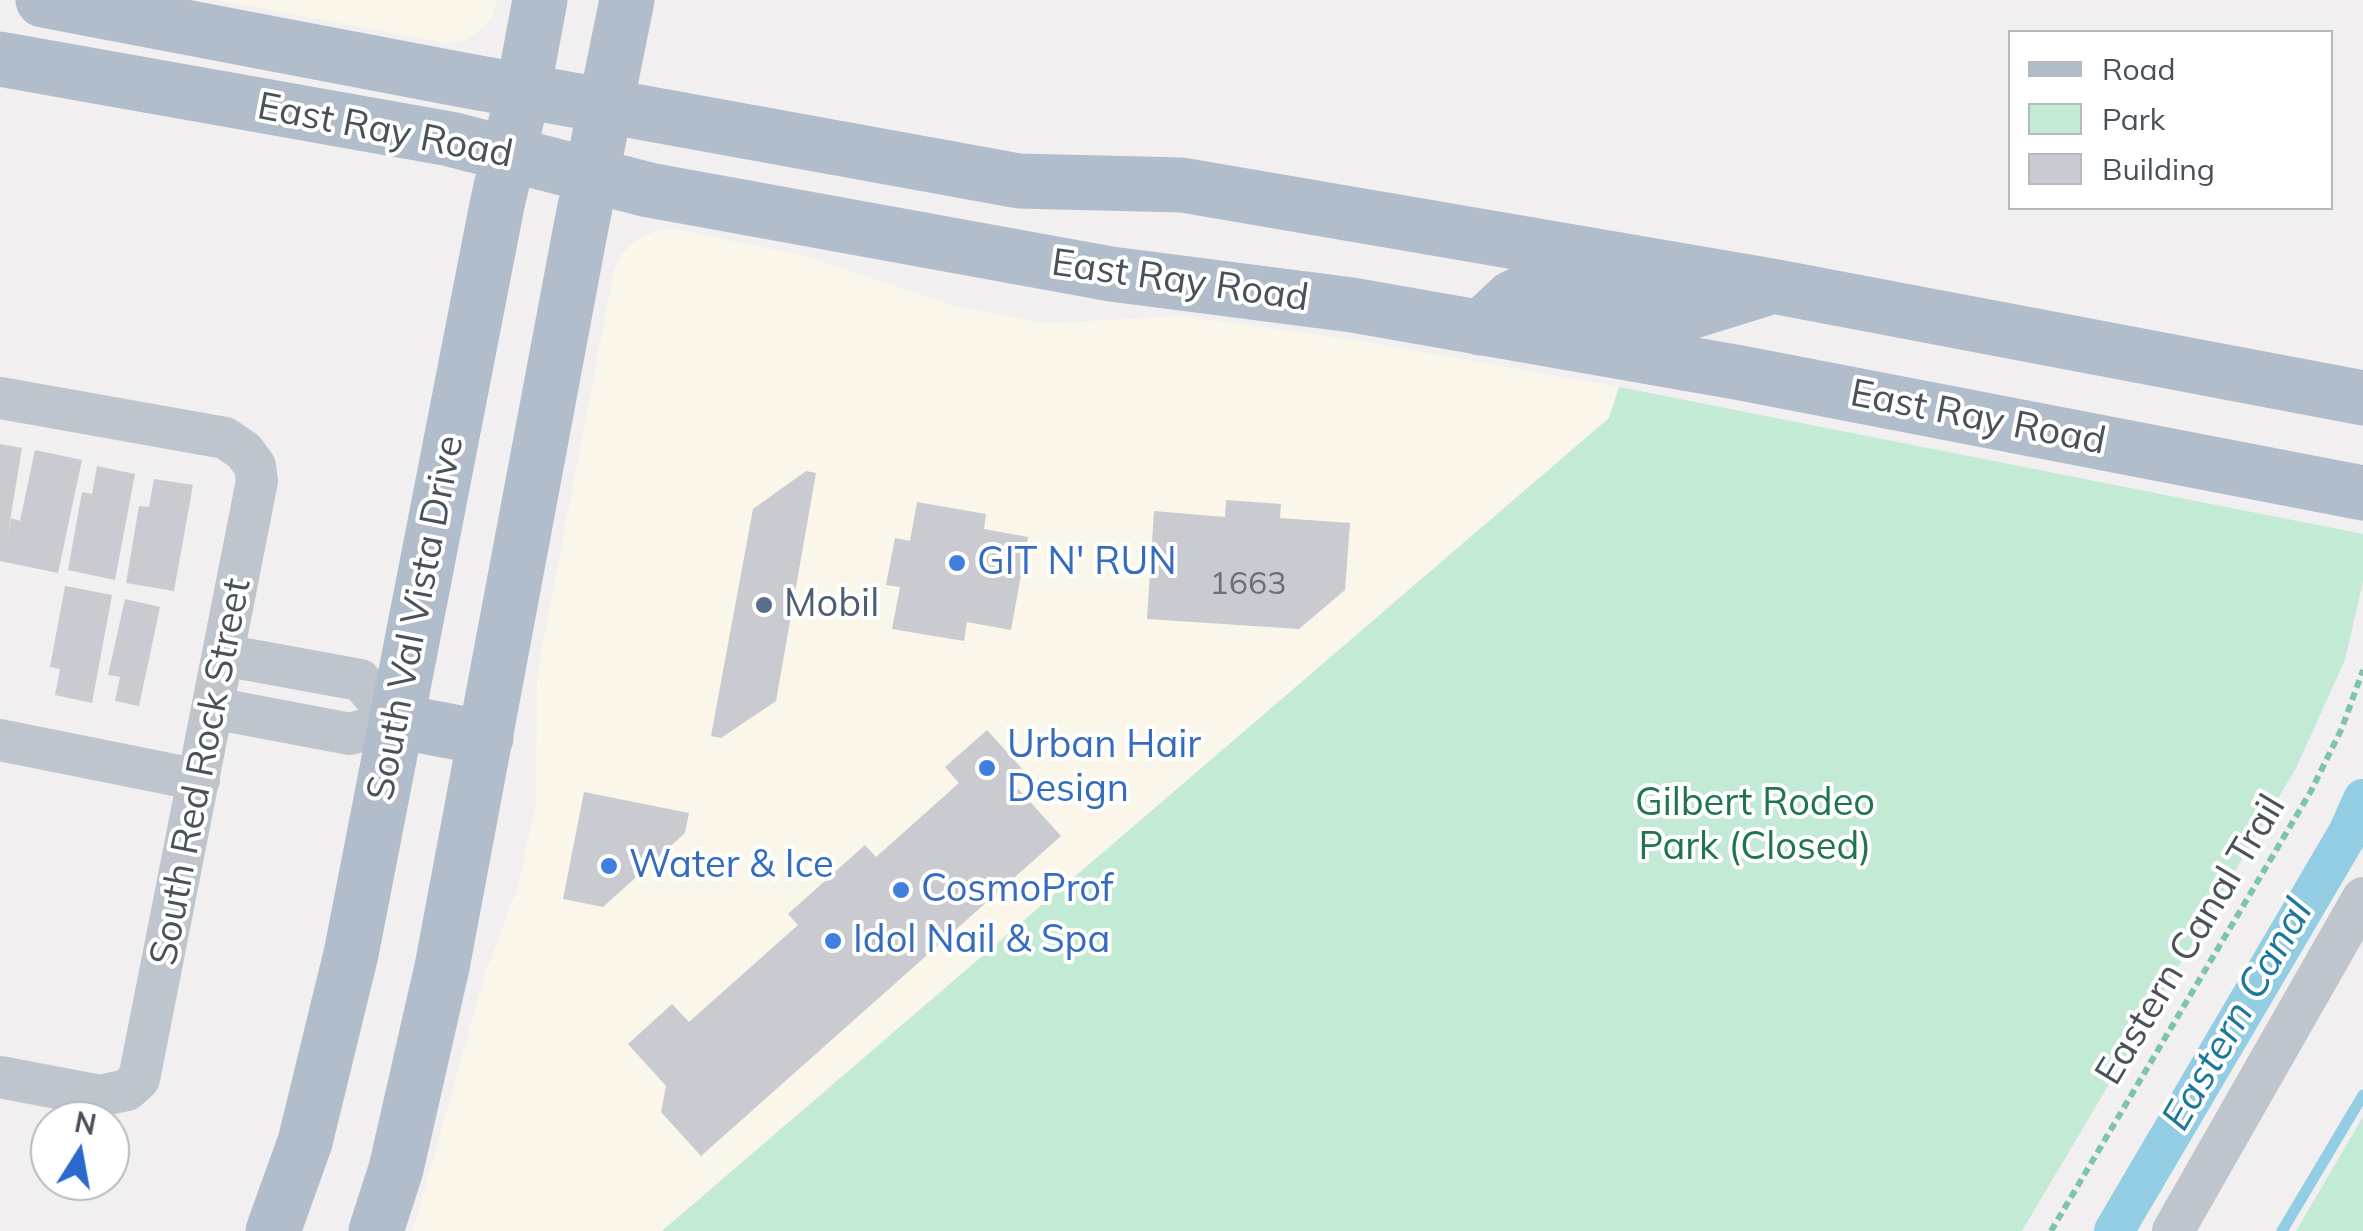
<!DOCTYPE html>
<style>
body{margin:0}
#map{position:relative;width:2363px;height:1231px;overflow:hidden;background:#f1efef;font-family:Mulish,sans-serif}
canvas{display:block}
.legend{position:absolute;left:2008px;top:30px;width:325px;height:180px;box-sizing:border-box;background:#fff;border:2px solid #b6b9bd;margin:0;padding:12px 18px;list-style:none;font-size:30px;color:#49515a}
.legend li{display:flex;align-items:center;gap:20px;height:50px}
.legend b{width:50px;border:2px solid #b6b9bd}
.north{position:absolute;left:30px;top:1101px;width:100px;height:100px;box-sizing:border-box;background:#fff;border:2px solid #b6b9bd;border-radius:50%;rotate:11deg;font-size:28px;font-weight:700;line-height:40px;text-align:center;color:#49515a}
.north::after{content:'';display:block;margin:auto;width:35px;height:45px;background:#2b69ce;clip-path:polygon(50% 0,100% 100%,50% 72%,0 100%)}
</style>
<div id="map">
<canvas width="2363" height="1231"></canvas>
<ul class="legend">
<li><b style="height:12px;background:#b1bdcb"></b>Road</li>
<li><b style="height:28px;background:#c2ead4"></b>Park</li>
<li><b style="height:28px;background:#c9cbd1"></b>Building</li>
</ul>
<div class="north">N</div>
</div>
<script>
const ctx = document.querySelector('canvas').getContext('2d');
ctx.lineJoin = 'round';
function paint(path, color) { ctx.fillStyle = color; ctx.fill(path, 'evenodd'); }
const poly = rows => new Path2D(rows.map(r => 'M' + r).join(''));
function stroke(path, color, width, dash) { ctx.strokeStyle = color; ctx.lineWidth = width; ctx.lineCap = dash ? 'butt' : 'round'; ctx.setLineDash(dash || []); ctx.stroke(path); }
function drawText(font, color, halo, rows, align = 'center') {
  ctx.font = font + ' Mulish,sans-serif'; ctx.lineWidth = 8; ctx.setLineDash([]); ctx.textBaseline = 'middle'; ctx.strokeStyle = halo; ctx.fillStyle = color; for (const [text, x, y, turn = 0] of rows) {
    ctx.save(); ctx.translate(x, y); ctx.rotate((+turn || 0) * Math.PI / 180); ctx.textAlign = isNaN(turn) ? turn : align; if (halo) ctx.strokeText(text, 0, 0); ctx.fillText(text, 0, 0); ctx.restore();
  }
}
paint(poly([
 [215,0,497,0,491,19,484,27,467,40,445,43],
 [676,229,806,256,958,307,1046,323,1186,316,1367,342,1619,387,1609,418,662,1231,413,1231,485,974,519,883,536,803,537,675,614,271,622,254,633,242,657,230]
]), '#faf6ea');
paint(poly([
 [1619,387,2363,534,2363,582,2345,660,2296,768,2022,1231,662,1231,1609,418],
 [2363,1117,2363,1231,2296,1231]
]), '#c2ead4');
stroke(poly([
 [2282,1231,2363,1095]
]), '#93cde3', 11);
stroke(poly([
 [2114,1231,2348,833,2363,799]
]), '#93cde3', 40);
paint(poly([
 [0,444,22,448,7,539,11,518,20,521,35,450,82,460,58,573,0,561],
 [97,466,135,474,115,580,68,570,82,492,92,494],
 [806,471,816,473,776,701,721,738,711,736,753,509],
 [154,479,193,485,174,591,126,583,139,506,149,507],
 [1226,500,1281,504,1280,518,1350,523,1345,590,1299,629,1147,619,1154,511,1225,517],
 [917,502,986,514,984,529,1028,537,1011,630,967,622,964,641,892,629,900,587,886,585,895,538,910,541],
 [65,586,112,595,92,703,55,695,60,669,50,667],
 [125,599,160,607,139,706,115,701,120,677,108,675],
 [987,730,1025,772,1013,783,1061,836,701,1156,661,1112,666,1086,628,1044,672,1004,689,1022,798,925,788,914,865,845,876,857,959,783,945,767],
 [584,792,689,813,685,833,603,907,563,899]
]), '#c9cbd1');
stroke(poly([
 [2051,1231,2311,791,2342,728,2363,670]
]), '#7dc5a6', 6, [8, 5]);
stroke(poly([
 [0,398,225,438,244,451,255,466,257,481,139,1079,127,1090,100,1096,0,1077],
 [213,708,350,734,396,721,360,680,223,655],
 [0,740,199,780],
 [2173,1231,2363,898]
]), '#bfc5cc', 42);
stroke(poly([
 [43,0,463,80,1019,181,1182,185,1772,286,2363,398],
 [0,59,450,139,649,190,1111,274,1352,305,1741,373,2363,493],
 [1480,328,1512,298,1528,290,1540,288,1558,287,1690,312,1764,289],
 [396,721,486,738],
 [273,1231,305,1142,351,954,497,205,523,91,540,0],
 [376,1231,396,1169,442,967,580,232,627,0]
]), '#b1bdcb', 55);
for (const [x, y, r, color] of [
 [957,563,10,"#3f7fe0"],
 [764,605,10,"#5c6f8a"],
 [987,768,10,"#3f7fe0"],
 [609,866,10,"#3f7fe0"],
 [901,890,10,"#3f7fe0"],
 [833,941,10,"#3f7fe0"]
]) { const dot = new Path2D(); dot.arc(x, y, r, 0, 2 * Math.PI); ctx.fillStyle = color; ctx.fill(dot); stroke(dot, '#fff', 4); }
drawText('32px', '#697078', null, [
 ["1663",1248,584]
]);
drawText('38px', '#49515a', '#fff', [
 ["East Ray Road",385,131,11],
 ["East Ray Road",1180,281,8],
 ["East Ray Road",1978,418,11],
 ["South Val Vista Drive",416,618,-79],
 ["South Red Rock Street",201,772,-79],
 ["Eastern Canal Trail",2191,940,-59]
]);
drawText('38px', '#366cbe', '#fff', [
 ["GIT N' RUN",977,563],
 ["Urban Hair",1007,746],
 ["Design",1007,790],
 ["Water & Ice",629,866],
 ["CosmoProf",921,890],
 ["Idol Nail & Spa",853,941]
], 'left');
drawText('38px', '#4e5e75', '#fff', [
 ["Mobil",784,605]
], 'left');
drawText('38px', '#207450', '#fff', [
 ["Gilbert Rodeo",1755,804],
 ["Park (Closed)",1755,848]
]);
drawText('italic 40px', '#1b789b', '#fff', [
 ["Eastern Canal",2238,1015,-60]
]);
</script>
